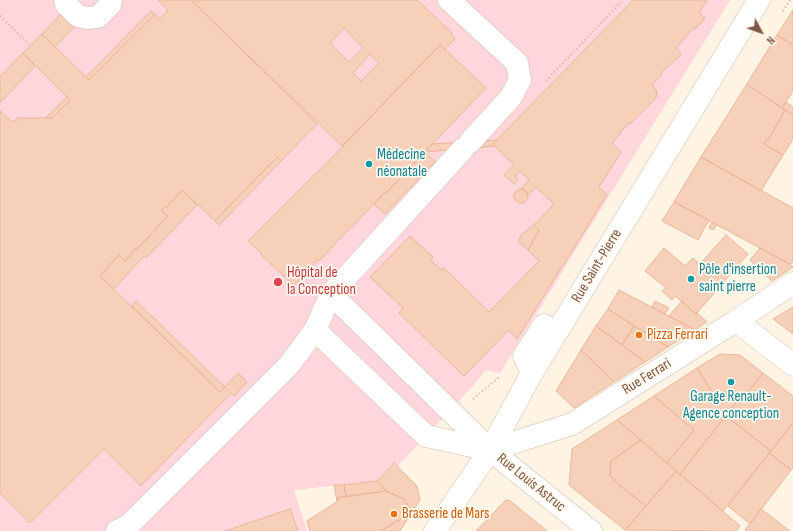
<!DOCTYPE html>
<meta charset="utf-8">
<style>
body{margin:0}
#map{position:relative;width:793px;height:531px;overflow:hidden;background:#fff4e4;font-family:"Sofia Sans Condensed",sans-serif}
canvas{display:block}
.north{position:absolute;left:741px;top:12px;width:40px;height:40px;-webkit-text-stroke:3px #fff7ed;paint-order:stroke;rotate:131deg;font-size:11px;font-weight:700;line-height:16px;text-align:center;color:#7b5846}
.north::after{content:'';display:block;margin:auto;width:14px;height:18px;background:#7b5846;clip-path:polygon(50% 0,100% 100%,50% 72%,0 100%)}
</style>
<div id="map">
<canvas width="793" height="531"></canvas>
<div class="north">N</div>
</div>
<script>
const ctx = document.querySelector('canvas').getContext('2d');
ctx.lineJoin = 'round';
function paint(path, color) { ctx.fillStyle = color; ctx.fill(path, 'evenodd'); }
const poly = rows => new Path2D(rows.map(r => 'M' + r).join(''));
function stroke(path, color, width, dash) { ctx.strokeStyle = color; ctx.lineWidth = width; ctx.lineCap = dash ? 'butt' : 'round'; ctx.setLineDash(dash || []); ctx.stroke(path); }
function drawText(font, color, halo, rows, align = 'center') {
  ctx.font = font + ' "Sofia Sans Condensed",sans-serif'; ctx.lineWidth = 3.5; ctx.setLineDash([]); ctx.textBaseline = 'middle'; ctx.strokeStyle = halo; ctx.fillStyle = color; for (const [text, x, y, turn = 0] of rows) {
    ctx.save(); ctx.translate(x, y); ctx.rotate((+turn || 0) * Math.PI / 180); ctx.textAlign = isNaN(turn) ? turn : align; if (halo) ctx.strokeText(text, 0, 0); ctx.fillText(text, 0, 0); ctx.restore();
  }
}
paint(poly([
 [0,0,730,0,500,373,486,370,472,387,397,467,394,463,377,481,294,490,307,531,0,531]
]), '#fed6dc');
const building = poly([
 [158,0,191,0,317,124,281,161,277,157,215,221,182,190,166,208,165,207,161,210,168,216,137,249,136,248,125,261,119,255,100,276,220,392,238,373,247,382,234,396,231,393,141,486,104,449,30,523,0,493,0,111,11,121,16,121,16,118,52,118,70,100,23,53,42,34,89,80,155,14,160,19,168,10,158,0],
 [191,0,417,0,450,31,455,39,445,49,440,45,342,146,191,0],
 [344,28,363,48,349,62,330,43,344,28],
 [370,54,379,63,361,81,353,73,370,54],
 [633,0,707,0,699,13,705,18,695,29,693,28,676,48,682,54,661,73,662,74,652,85,657,91,656,98,630,124,629,123,620,132,621,133,612,143,621,152,599,187,607,195,517,339,509,330,464,376,399,313,403,308,370,277,410,236,433,257,430,259,441,270,443,267,489,312,539,261,528,250,539,230,534,225,554,204,536,187,528,195,525,191,521,189,529,180,520,171,515,176,518,180,514,184,504,175,514,165,493,144,633,0],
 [793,10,793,45,777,35,793,10],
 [151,11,155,14,89,80,86,77,151,11],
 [63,12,76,25,55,47,42,34,63,12],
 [777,35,793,45,793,91,782,108,747,84,777,35],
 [440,45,486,88,419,158,386,193,385,192,352,227,352,226,319,261,318,260,294,285,261,255,262,254,248,241,319,170,319,171,440,45],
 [23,53,35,66,0,103,0,77,23,53],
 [747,84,785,110,769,139,767,139,764,144,783,155,761,191,701,157,747,84],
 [67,97,70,100,52,118,46,118,67,97],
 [786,102,793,107,793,115,782,108,786,102],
 [785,110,793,115,793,139,783,155,764,144,767,139,769,139,785,110],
 [497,140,493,144,495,146,425,152,432,144,497,140],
 [425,152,435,162,385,214,374,204,385,192,386,193,425,152],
 [277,157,281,161,219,225,215,221,277,157],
 [701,157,793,208,793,262,790,264,674,202,701,157],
 '514 196a7 7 0 1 1 14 0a7 7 0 1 1-14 0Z',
 [182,190,197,205,146,258,144,256,114,289,100,276,119,255,125,261,136,248,137,249,168,216,161,210,165,207,166,208,182,190],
 [674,202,709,220,698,240,662,221,674,202],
 [712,222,717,225,713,230,709,228,712,222],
 [534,225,539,230,528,250,518,241,522,234,534,225],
 [726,235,748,254,696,314,675,296,672,300,662,291,666,288,645,271,664,248,685,266,693,258,700,264,726,235],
 [760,248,790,264,793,267,772,281,750,260,760,248],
 [619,290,669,316,695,330,668,347,608,309,619,290],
 [136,301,225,387,220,392,132,306,136,301],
 [655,301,669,308,665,314,652,307,655,301],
 [682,301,696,314,696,312,707,322,695,330,669,316,682,301],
 [793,307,793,334,773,319,793,307],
 [608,309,634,326,622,345,596,326,608,309],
 [596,326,622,345,645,362,614,382,581,350,596,326],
 [634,326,668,347,645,362,622,345,634,326],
 [581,350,614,382,574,408,556,391,581,350],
 [720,354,740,355,763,373,739,403,726,392,715,397,697,368,720,354],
 [697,368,715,397,726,392,737,401,680,474,667,463,694,430,654,396,697,368],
 [763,373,793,396,793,423,771,451,726,416,737,401,739,403,763,373],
 [654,396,694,430,667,463,617,420,654,396],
 [726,416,771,451,723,511,680,474,726,416],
 [617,420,641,440,611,461,610,475,618,484,646,506,625,530,569,485,572,449,617,420],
 [793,423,793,468,791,470,769,453,793,423],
 [641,440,676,471,646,506,618,484,610,475,611,461,641,440],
 [769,453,791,470,750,524,728,506,769,453],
 [394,463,417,486,420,500,412,512,404,499,386,491,377,481,394,463],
 [676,471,740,526,736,531,625,530,676,471],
 [377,481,386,491,346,496,344,485,377,481],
 [334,485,344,485,346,496,338,498,337,501,334,485],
 [386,491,404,499,412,512,381,531,310,531,307,521,338,501,338,498,386,491],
 [506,500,508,501,509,500,547,531,476,531,506,500],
 [290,509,298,531,225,531,290,509],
 [761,509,790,531,747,531,745,530,761,509],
 [412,512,400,531,381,531,412,512]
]);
paint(building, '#f7d0b9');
stroke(building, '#ecb697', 1);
const minor = poly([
 [65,0,66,4,78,16,87,18,98,17,110,5,111,0],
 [449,0,517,63,520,80,511,97,470,142],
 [331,294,490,450,591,531],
 [736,321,793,365],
 [315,330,426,436,490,450,572,424,736,321,793,283],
 [532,373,524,356,544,325],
 [117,531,128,526,289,365,315,330,331,294,463,149],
 [435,531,490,450,532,373,759,0]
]);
stroke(minor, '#d4bdab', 23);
stroke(poly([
 [783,11,790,0],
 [0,16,30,45],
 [546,81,623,0],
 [473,399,498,378,500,378]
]), '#ddb39b', 2.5, [1, 3]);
stroke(minor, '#fff', 22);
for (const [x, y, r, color] of [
 [369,164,4,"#0f9aa8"],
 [691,279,4,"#0f9aa8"],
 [278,282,5,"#e0444e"],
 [639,335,4,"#e8710a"],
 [731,382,4,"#0f9aa8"],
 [394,514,4,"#e8710a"]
]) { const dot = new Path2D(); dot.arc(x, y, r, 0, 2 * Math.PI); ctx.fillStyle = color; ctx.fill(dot); stroke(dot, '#fff7ed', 1.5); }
drawText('15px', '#0d838f', '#fff7ed', [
 ["Médecine",377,155],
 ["néonatale",377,172],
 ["Pôle d'insertion",699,270],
 ["saint pierre",699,287],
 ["Garage Renault-",731,397,"center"],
 ["Agence conception",731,414,"center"]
], 'left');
drawText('15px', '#7b5846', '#fff7ed', [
 ["Rue Saint-Pierre",597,266,-59],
 ["Rue Ferrari",647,377,-32],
 ["Rue Louis Astruc",531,483,39]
]);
drawText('15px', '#be3a42', '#fff7ed', [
 ["Hôpital de",287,273],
 ["la Conception",287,290]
], 'left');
drawText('15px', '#c56008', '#fff7ed', [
 ["Pizza Ferrari",647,335],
 ["Brasserie de Mars",402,514]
], 'left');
</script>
